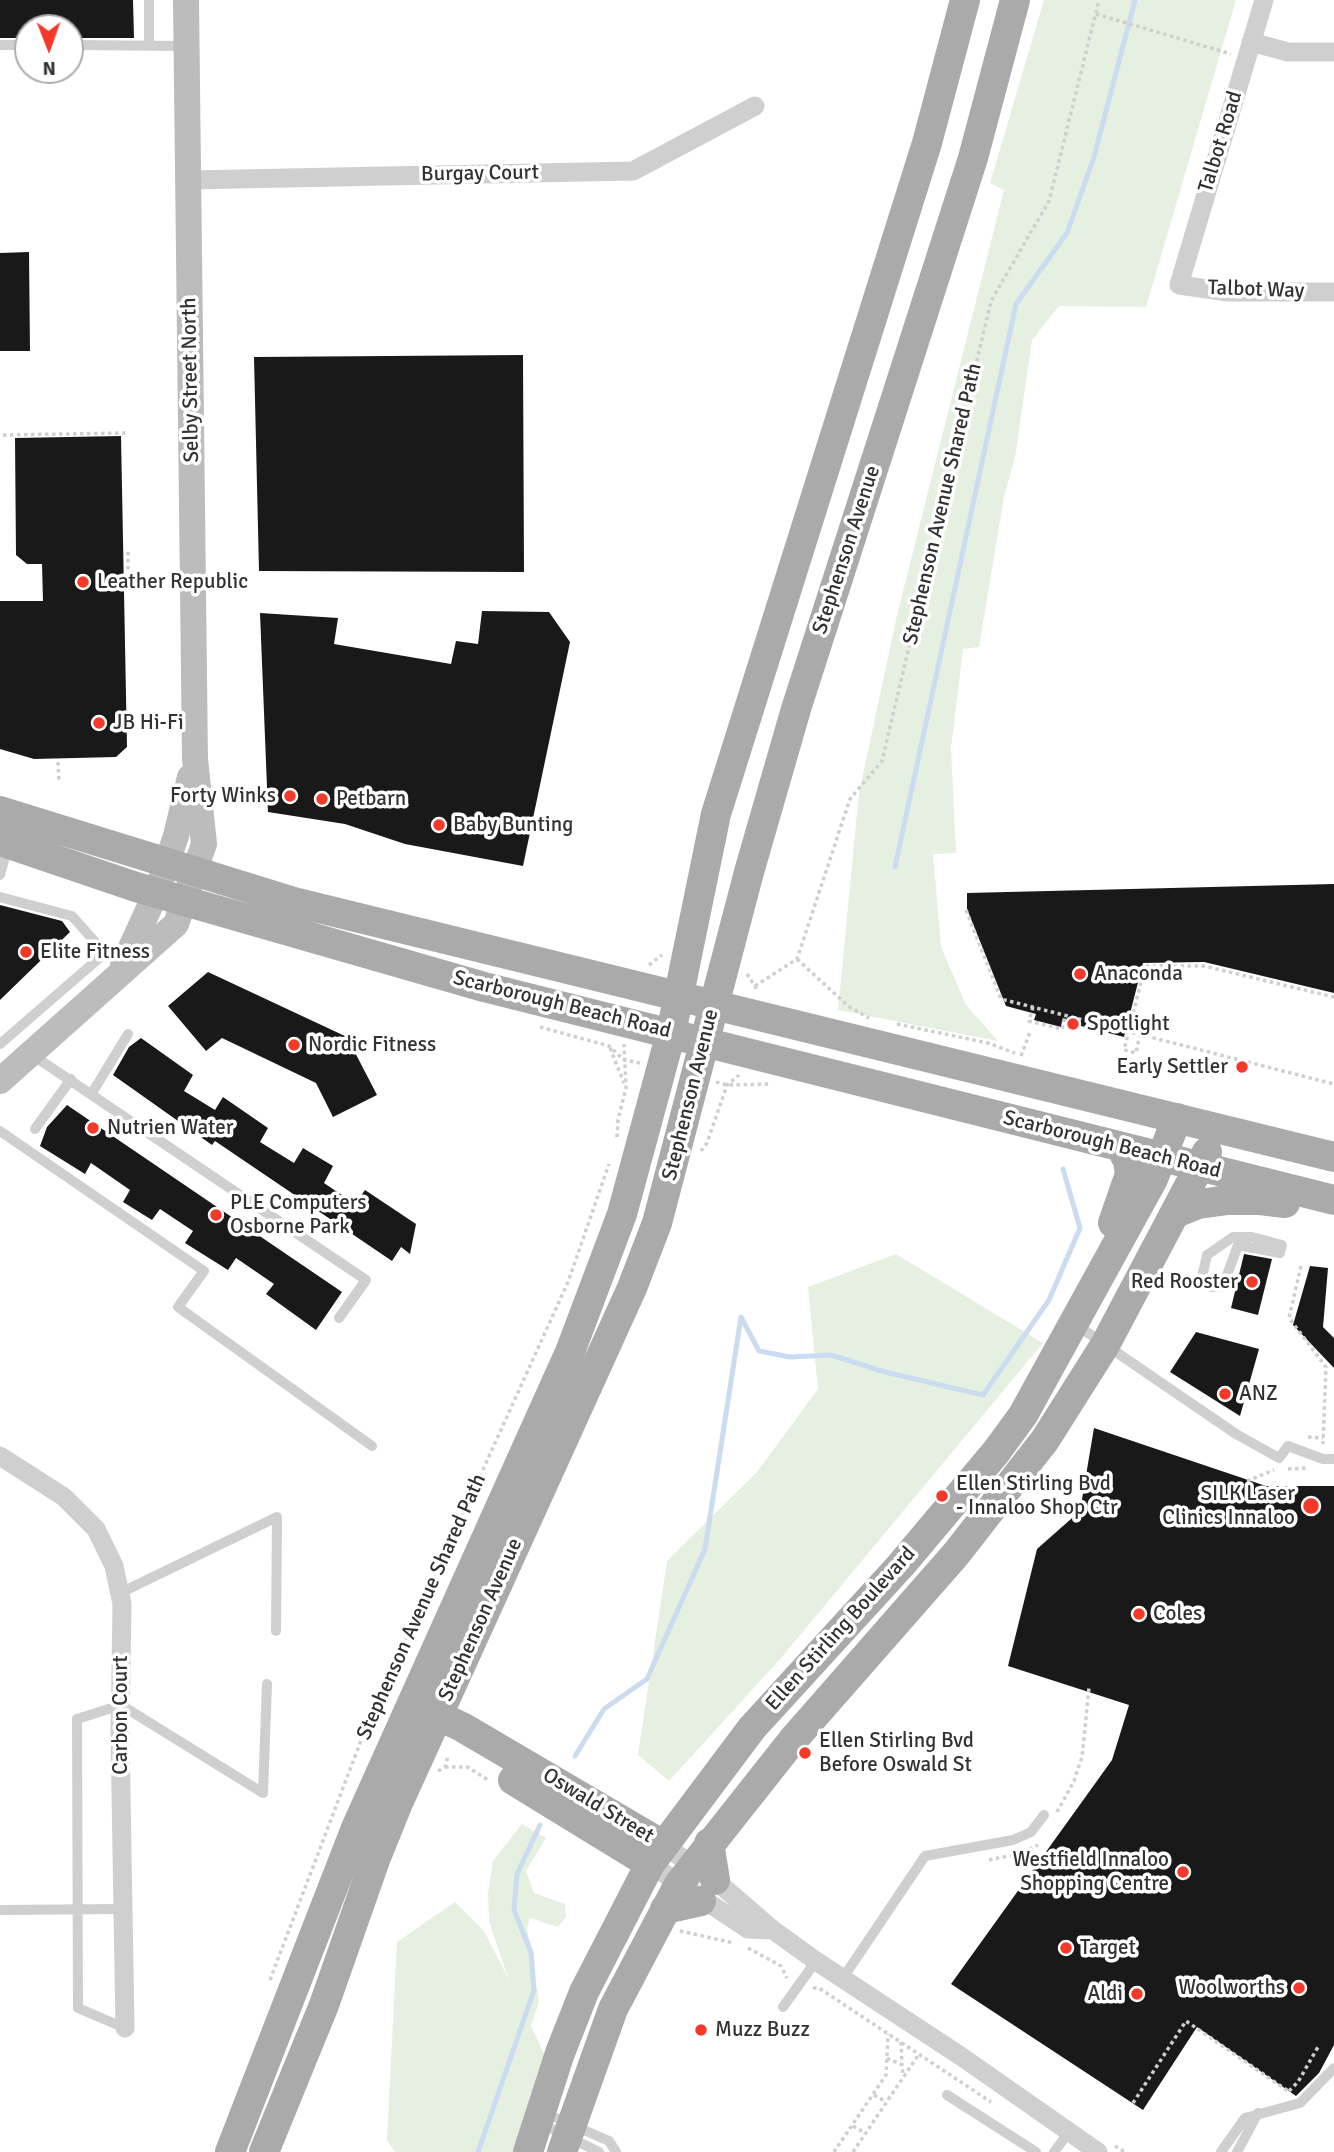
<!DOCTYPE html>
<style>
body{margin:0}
#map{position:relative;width:1334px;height:2152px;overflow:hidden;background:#fff;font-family:Signika,sans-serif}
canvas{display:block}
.north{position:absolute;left:14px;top:14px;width:70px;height:70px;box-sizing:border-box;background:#fff;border:2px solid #adadad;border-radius:50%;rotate:179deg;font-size:19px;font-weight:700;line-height:28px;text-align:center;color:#323232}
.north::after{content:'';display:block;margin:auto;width:24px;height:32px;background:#f53928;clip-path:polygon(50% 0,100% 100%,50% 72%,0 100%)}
</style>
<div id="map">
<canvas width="1334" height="2152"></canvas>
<div class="north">N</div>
</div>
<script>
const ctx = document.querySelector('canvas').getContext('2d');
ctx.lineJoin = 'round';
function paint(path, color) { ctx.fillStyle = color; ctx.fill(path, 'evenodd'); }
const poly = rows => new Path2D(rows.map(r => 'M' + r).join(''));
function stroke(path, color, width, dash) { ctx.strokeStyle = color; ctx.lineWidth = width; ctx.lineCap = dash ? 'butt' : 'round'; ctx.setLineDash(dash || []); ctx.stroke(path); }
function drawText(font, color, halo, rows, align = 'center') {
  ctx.font = font + ' Signika,sans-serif'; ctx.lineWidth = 7; ctx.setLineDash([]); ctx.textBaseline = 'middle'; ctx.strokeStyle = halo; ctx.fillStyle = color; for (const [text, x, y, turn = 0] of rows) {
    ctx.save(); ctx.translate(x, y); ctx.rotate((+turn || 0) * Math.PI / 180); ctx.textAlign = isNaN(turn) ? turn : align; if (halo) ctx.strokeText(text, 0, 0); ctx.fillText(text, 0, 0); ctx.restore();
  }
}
paint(poly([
 [1044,0,1236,0,1146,307,1059,306,1032,340,1015,457,1004,497,979,647,963,649,951,748,956,853,933,854,941,947,966,1005,998,1041,838,1010,859,793,897,615,1004,190,990,183],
 [896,1254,1043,1343,781,1658,669,1781,638,1755,667,1561,757,1472,818,1389,808,1287],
 [522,1824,546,1838,526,1871,534,1893,565,1904,566,1917,558,1927,530,1918,527,1928,539,2002,531,2026,545,2056,514,2152,395,2152,387,2140,397,1942,455,1902,484,1931,509,1980,489,1922,488,1894,493,1861]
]), '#e6f0e0');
stroke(poly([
 [895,867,1016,304,1067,233,1094,157,1135,0],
 [575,1756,604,1709,647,1679,705,1549,741,1317,759,1351,790,1357,831,1355,885,1372,983,1395,1049,1300,1080,1228,1063,1169],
 [478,2152,534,1990,531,1952,514,1910,517,1874,540,1825]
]), '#cbdcf0', 5);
paint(poly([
 [0,0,133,0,134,38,70,38,70,28,28,28,28,38,0,38],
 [29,252,30,351,0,351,0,253],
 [523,355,524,572,259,571,254,357],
 [121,436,127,747,116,757,34,759,0,749,0,601,43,601,42,564,27,564,16,555,15,438],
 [482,611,549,612,570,642,523,866,405,844,345,824,268,812,260,613,338,618,334,644,451,664,456,641,478,644],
 [1334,884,1334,993,1204,962,1143,963,1124,1037,1062,1021,1061,1027,1034,1020,1036,1014,1006,1006,967,909,967,893],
 [0,905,62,921,70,932,0,1000],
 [208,972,347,1037,377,1095,333,1117,316,1083,222,1038,206,1051,168,1006],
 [141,1038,193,1075,184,1091,215,1110,223,1097,268,1128,260,1142,294,1163,303,1148,333,1166,324,1183,355,1204,365,1190,416,1224,410,1254,401,1247,392,1261,215,1141,212,1145,113,1075,129,1047],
 [67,1105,342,1292,316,1330,266,1294,274,1284,236,1258,228,1270,185,1243,193,1231,160,1209,152,1220,123,1202,130,1190,91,1163,85,1174,40,1146,47,1127],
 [1244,1254,1272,1259,1258,1315,1231,1308],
 [1310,1266,1328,1268,1323,1327,1334,1338,1334,1368,1293,1325],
 [1196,1332,1259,1349,1240,1416,1170,1372],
 [1094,1428,1266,1486,1334,1486,1334,2045,1319,2073,1296,2096,1197,2027,1143,2110,951,1984,1112,1760,1129,1705,1008,1666,1037,1549,1080,1511]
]), '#191919');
stroke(poly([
 [1096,14,1231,54],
 [3,435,126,433,126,436],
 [128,552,128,575],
 [58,762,59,782],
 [966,910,1001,999,1334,1084],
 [797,959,848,1006,869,1018],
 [649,965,662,955],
 [747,974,758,991],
 [755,986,797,959,850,799,882,761,991,301,1049,201,1099,0],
 [1033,1007,1029,1021,1037,1023,1062,1029,1065,1016],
 [897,1024,988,1043,1015,1053],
 [540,1027,609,1046,624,1060,640,1063],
 [1140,1034,1136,1053,1124,1050,1145,966,1204,966,1334,997],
 [610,1048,624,1083],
 [1021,1056,1030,1032],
 [716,1082,727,1085,771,1084],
 [617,1137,618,1120,626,1088,624,1044],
 [701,1151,707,1143,727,1085,739,1075],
 [1301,1266,1289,1318,1326,1367,1323,1444],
 [1308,1437,1323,1438],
 [1288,1469,1309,1468],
 [1247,1481,1274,1470],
 [445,1767,467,1767,490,1781],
 [438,1771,445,1767,448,1756],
 [1057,1812,1074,1781,1082,1757,1089,1688],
 [989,1860,1022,1853,1038,1845],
 [680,1931,734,1943],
 [748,1948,781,1966,787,1978],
 [270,1980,365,1730,568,1282,609,1164],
 [813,1988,819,1988,991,2102],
 [901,2042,902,2065],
 [887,2058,902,2065,903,2074],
 [1289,2091,1298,2082,1318,2047],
 [874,2095,886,2102],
 [1133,2103,1186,2021,1288,2091],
 [853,2126,865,2133],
 [1115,2146,1125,2152],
 [834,2152,886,2075,888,2034],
 [853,2152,919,2054]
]), '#cfcfcf', 3.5, [3.5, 3.5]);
stroke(poly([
 [149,0,149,46],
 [0,45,28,45],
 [70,45,185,46],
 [0,875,8,846],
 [0,897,72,916,105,953,0,1044],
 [34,1056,366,1280,339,1318],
 [92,1093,128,1034],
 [35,1129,71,1079],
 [0,1131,204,1271,178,1307,372,1446],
 [1280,1253,1238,1245,1223,1286,1211,1287,1202,1277,1207,1255,1233,1237,1252,1237,1282,1245,1281,1249],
 [1078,1326,1236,1434,1279,1458,1288,1446,1323,1459,1334,1459],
 [120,1593,277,1517,276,1631],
 [0,1910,122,1909],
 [843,1978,925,1856,1013,1840,1031,1832,1044,1815],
 [783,2007,816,1961],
 [125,2028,78,2008,77,1719,121,1705,263,1793,267,1684],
 [947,2095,1036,2152],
 [545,2113,609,2141,616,2152],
 [540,2123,599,2152],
 [1054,2152,1069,2132],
 [1221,2152,1245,2118,1300,2103,1334,2068],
 [1237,2152,1258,2113]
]), '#cfcfcf', 10);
stroke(poly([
 [1264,0,1179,285,1228,292,1334,292],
 [1251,42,1288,52,1334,52],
 [189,180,633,171,755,106],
 [0,1456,64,1497,96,1529,114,1566,122,1604,120,1734,125,2028],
 [663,1845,715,1880,773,1930,816,1961,962,2057,1098,2152],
 [650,1864,748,1929,773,1930]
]), '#cfcfcf', 19);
stroke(poly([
 [123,965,157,891,176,836,190,777],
 [0,1081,176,924,204,844,195,759,186,0]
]), '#bcbcbc', 26);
stroke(poly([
 [0,811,294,902,1334,1157],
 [0,841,136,887,484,987,1334,1200],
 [1178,1212,1198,1204,1228,1200,1260,1200,1285,1203],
 [1113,1223,1130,1174,1128,1161,1121,1148],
 [420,1707,462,1727,663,1845],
 [513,1780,650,1864],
 [709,1843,715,1880],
 [665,1909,701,1901],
 [230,2152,356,1828,570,1352,622,1214,671,1033,716,814,927,143,965,0],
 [264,2152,324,2005,375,1860,398,1803,632,1288,657,1223,749,872,796,709,973,158,1015,0],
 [528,2152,560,2053,584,1992,650,1864,752,1728,901,1565,996,1452,1023,1415,1153,1179,1177,1118],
 [562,2152,613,2009,679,1884,792,1741,956,1554,1045,1440,1105,1345,1207,1152]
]), '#aaa', 30);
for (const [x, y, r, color] of [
 [83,582,7,"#f53928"],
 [99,723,7,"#f53928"],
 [290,796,7,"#f53928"],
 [322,799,7,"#f53928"],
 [439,825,7,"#f53928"],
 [26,952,7,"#f53928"],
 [1080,974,7,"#f53928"],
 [1073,1024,7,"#f53928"],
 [294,1045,7,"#f53928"],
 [1242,1067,7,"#f53928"],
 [93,1128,7,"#f53928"],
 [216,1215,7,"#f53928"],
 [1252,1282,7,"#f53928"],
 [1225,1394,7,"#f53928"],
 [942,1496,7,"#f53928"],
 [1311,1506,9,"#f53928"],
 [1139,1614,7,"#f53928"],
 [805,1753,7,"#f53928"],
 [1183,1872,7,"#f53928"],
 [1066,1948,7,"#f53928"],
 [1299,1988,7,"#f53928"],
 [1137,1994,7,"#f53928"],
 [701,2030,7,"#f53928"]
]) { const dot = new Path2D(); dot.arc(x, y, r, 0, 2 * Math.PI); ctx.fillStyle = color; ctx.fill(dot); stroke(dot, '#fff', 2.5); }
drawText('21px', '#323232', '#fff', [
 ["Talbot Road",1221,142,-73],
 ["Burgay Court",480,174,-1],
 ["Talbot Way",1256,290,2],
 ["Selby Street North",191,380,-91],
 ["Stephenson Avenue Shared Path",943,504,-77],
 ["Stephenson Avenue",847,550,-72],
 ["Scarborough Beach Road",562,1005,14],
 ["Stephenson Avenue",691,1095,-76],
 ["Scarborough Beach Road",1112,1145,14],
 ["Stephenson Avenue Shared Path",422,1607,-66],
 ["Stephenson Avenue",481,1620,-66],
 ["Ellen Stirling Boulevard",841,1629,-48],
 ["Carbon Court",121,1715,-90],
 ["Oswald Street",598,1806,31]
]);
drawText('21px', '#323232', '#fff', [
 ["Leather Republic",97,582],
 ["JB Hi-Fi",113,723],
 ["Forty Winks",276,796,"right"],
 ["Petbarn",336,799],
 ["Baby Bunting",453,825],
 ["Elite Fitness",40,952],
 ["Anaconda",1094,974],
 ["Spotlight",1087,1024],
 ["Nordic Fitness",308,1045],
 ["Early Settler",1228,1067,"right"],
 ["Nutrien Water",107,1128],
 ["PLE Computers",230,1203],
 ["Osborne Park",230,1227],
 ["Red Rooster",1238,1282,"right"],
 ["ANZ",1239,1394],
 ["Ellen Stirling Bvd",956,1484],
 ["- Innaloo Shop Ctr",956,1508],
 ["SILK Laser",1295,1494,"right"],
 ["Clinics Innaloo",1295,1518,"right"],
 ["Coles",1153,1614],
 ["Ellen Stirling Bvd",819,1741],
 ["Before Oswald St",819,1765],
 ["Westfield Innaloo",1169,1860,"right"],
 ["Shopping Centre",1169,1884,"right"],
 ["Target",1080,1948],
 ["Woolworths",1285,1988,"right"],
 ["Aldi",1123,1994,"right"],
 ["Muzz Buzz",715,2030]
], 'left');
</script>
